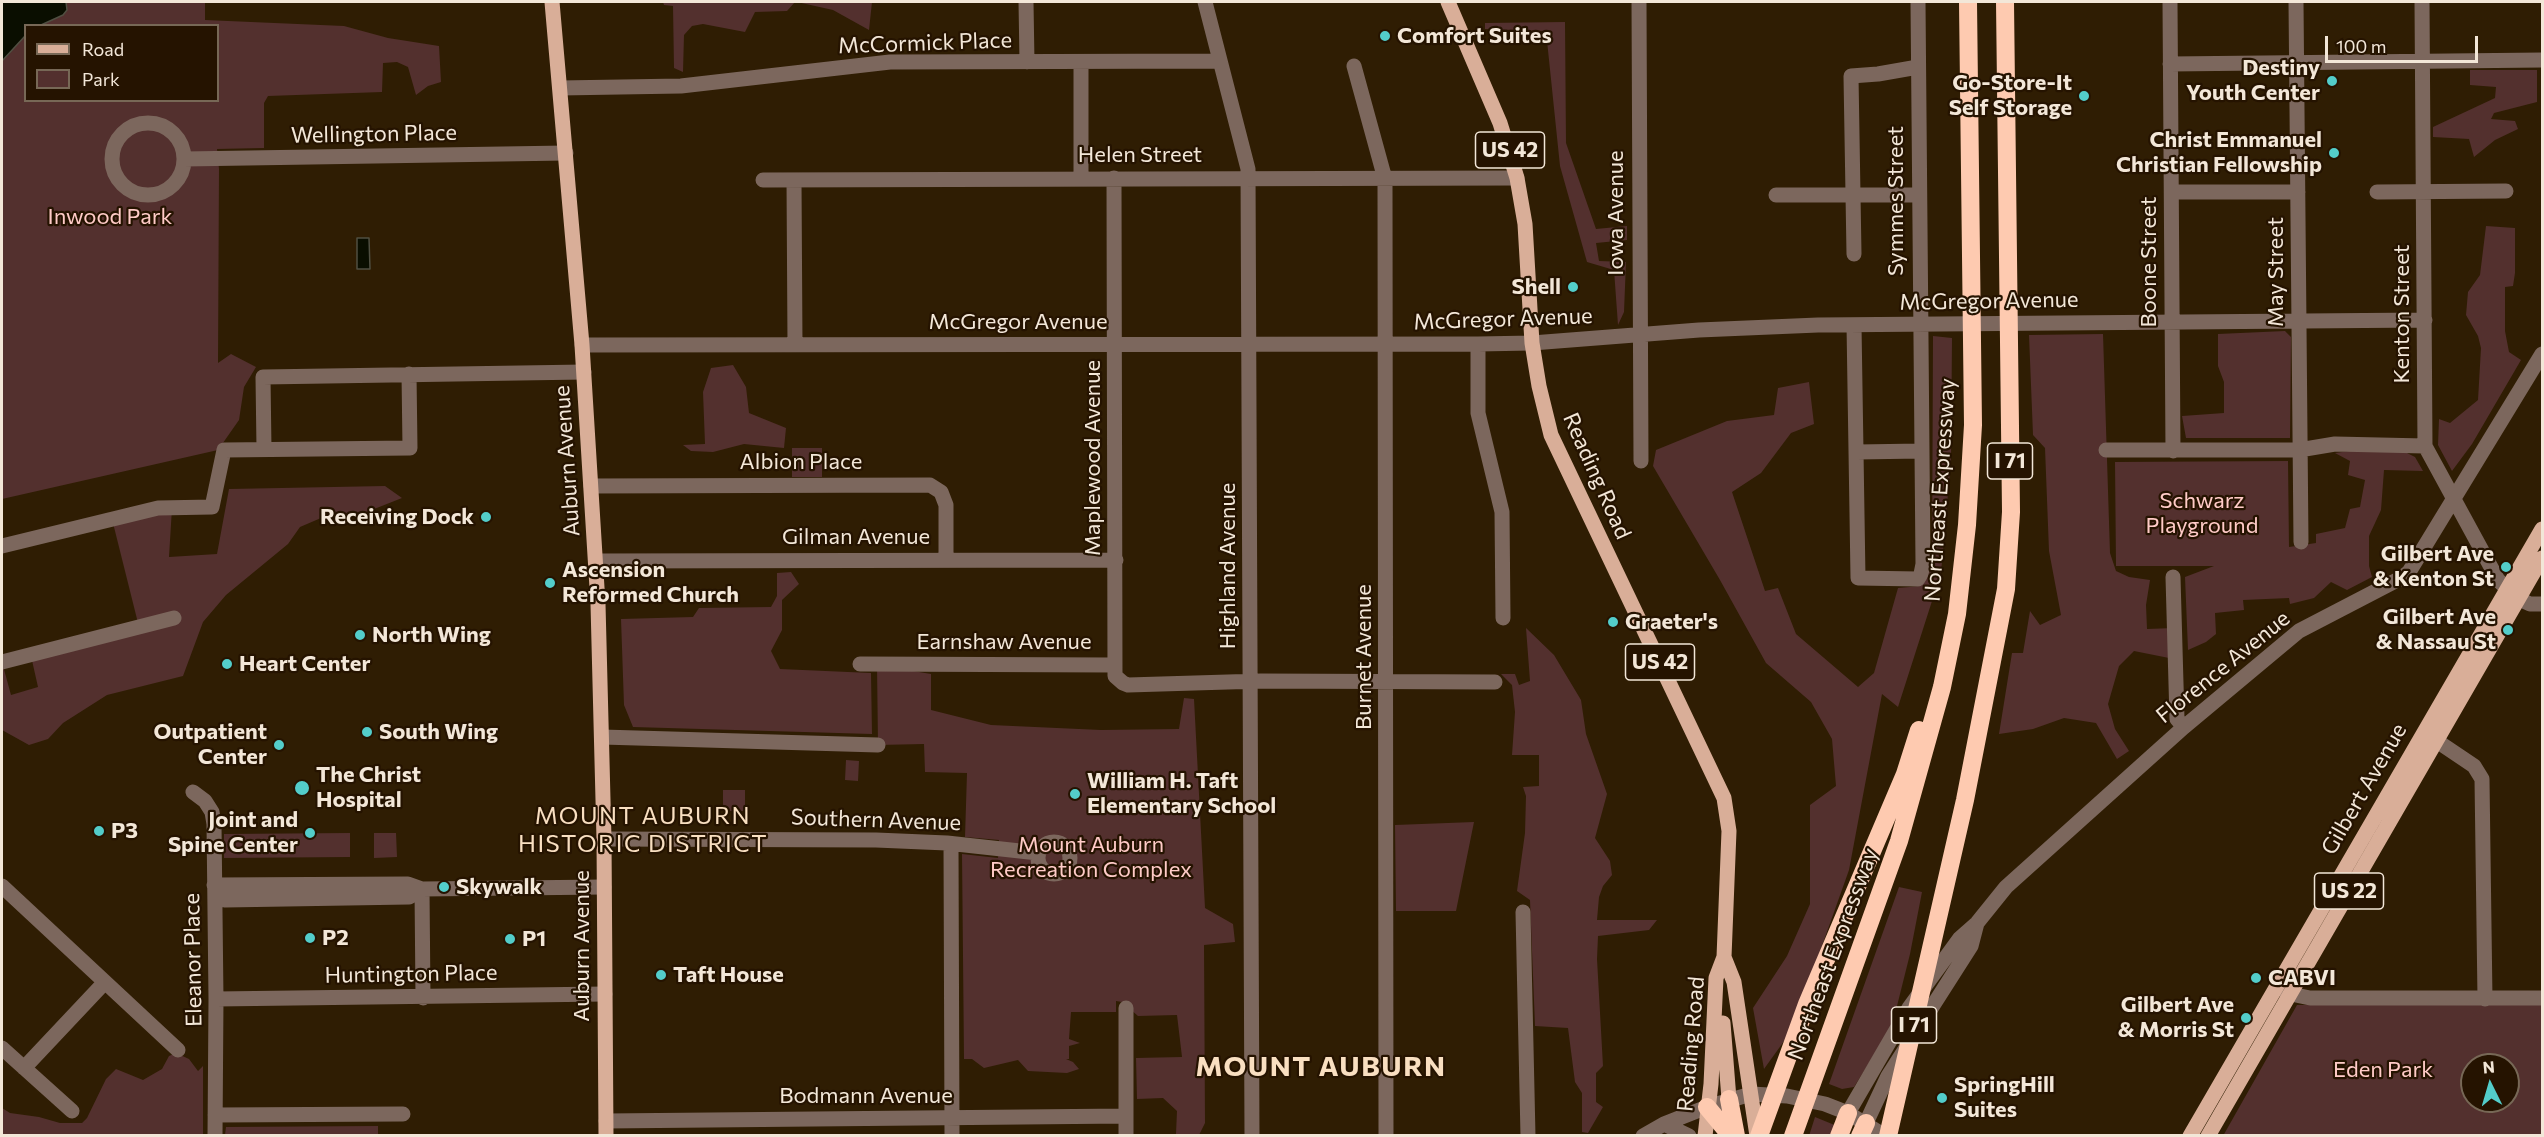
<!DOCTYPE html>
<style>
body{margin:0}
#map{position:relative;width:2544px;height:1137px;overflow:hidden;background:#2f1d03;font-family:Commissioner,sans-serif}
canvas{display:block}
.frame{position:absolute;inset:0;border:3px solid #f3e7d8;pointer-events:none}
.legend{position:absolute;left:24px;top:24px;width:195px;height:78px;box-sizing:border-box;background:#251300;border:2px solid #776856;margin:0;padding:8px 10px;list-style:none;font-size:18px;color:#f3e7d8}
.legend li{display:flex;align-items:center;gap:12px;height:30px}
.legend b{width:30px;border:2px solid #776856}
.north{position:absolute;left:2460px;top:1053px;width:60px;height:60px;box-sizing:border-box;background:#251300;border:2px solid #776856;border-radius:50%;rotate:355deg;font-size:16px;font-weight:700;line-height:24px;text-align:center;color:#f3e7d8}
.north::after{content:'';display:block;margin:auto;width:21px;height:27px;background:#53cdca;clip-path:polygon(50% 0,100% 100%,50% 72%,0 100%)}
.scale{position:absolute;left:2325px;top:36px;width:153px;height:27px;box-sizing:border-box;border:3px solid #f3e7d8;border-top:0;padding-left:8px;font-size:18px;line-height:21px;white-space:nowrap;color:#f3e7d8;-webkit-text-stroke:4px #251300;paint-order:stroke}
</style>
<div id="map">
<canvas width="2544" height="1137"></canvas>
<div class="frame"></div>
<ul class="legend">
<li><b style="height:8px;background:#d9ae98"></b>Road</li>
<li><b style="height:16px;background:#53302e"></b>Park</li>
</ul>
<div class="north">N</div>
<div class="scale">100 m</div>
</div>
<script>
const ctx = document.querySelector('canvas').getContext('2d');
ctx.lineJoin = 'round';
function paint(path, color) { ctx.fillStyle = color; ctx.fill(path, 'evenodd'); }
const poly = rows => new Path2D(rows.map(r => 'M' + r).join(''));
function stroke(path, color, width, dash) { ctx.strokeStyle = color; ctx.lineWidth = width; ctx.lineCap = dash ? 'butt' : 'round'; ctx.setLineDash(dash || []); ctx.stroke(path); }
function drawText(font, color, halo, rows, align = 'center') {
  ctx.font = font + ' Commissioner,sans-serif'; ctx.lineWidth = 4.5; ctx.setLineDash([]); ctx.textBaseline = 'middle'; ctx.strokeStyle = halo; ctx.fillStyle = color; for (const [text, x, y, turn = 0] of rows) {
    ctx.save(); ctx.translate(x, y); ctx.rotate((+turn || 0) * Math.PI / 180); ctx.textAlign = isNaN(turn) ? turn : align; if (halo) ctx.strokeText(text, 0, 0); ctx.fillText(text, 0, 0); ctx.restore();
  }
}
paint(poly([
 [2,2,205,2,205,20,344,26,388,38,439,46,441,82,428,86,416,95,408,67,397,62,383,63,382,92,268,96,264,103,264,148,217,149,219,169,218,363,231,354,256,367,244,387,239,420,218,450,2,499],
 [26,26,218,26,218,100,26,100],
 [663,2,795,2,787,11,755,12,745,32,703,24,692,26,684,35,683,72,674,68,673,6,664,5],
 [797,2,872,2,869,30,833,10],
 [1565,22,1566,143,1596,229,1627,226,1627,240,1596,243,1599,261,1626,262,1624,312,1618,325,1614,270,1587,262,1560,166,1546,31,1485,29,1485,23],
 [2470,70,2537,70,2537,102,2494,113,2491,119,2515,121,2518,129,2495,140,2474,157,2469,139,2433,137,2433,127,2495,98,2496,87,2470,85],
 [2486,226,2515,228,2515,273,2513,286,2505,287,2505,331,2509,352,2521,360,2472,444,2452,471,2438,445,2439,419,2450,423,2478,400,2481,348,2478,336,2466,315,2468,292,2480,275],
 [2285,331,2291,337,2290,438,2186,438,2182,416,2224,413,2224,382,2218,366,2218,334],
 [2103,334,2110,553,2116,571,2129,577,2150,580,2146,605,2147,629,2174,628,2174,659,2134,651,2119,666,2108,704,2115,729,2129,751,2117,759,2096,723,2064,718,2033,729,1999,734,2012,653,2023,653,2030,611,2040,625,2061,615,2049,551,2045,448,2033,435,2029,335],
 [1933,336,1952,338,1951,459,1941,573,1898,707,1882,694,1849,870,1792,1030,1764,1069,1753,1008,1787,956,1810,904,1810,805,1836,786,1832,739,1811,702,1766,663,1720,580,1653,466,1656,450,1727,421,1774,415,1778,388,1809,382,1814,424,1791,433,1761,473,1732,492,1765,591,1778,588,1796,634,1858,687,1874,673,1898,588,1921,586,1932,568],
 [733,365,746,387,749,413,786,428,784,448,744,444,713,452,691,451,683,445,705,444,703,392,711,368],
 [792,448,822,448,822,477,792,477],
 [2364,449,2405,452,2415,457,2423,471,2384,470,2381,510,2369,536,2369,566,2372,577,2347,590,2331,582,2314,598,2290,604,2289,598,2243,600,2244,610,2215,613,2216,634,2206,642,2188,650,2185,577,2214,566,2116,566,2115,462,2288,461,2289,547,2316,543,2316,534,2345,528,2350,509,2360,507,2365,480,2348,475,2350,461,2335,453],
 [385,486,402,498,359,515,321,518,300,527,288,544,226,595,203,622,183,676,107,695,63,723,48,739,29,745,2,730,2,662,11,695,38,687,31,656,139,627,112,519,172,508,169,557,217,554,229,489],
 [791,572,799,584,782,600,782,630,771,651,780,669,871,673,872,734,633,727,624,705,621,619,693,617,699,608,771,607,777,596,777,573],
 [1526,628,1554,655,1581,700,1586,734,1607,794,1595,838,1610,861,1612,875,1603,886,1599,897,1597,920,1657,920,1649,930,1598,936,1597,959,1603,1066,1596,1073,1596,1102,1603,1107,1588,1133,1582,1132,1582,1093,1575,1082,1568,1028,1535,1026,1530,900,1517,891,1525,833,1526,796,1523,787,1539,786,1539,755,1512,755,1515,712,1512,685,1501,674,1515,674,1519,685,1530,681],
 [877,665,931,674,931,710,991,725,1101,730,1179,729,1184,698,1194,699,1205,908,1233,924,1235,942,1204,945,1205,1123,1199,1135,1170,1135,1176,1134,1177,1111,1163,1098,1137,1099,1136,1058,1182,1057,1177,1015,1138,1016,1122,1002,1116,1001,1116,1012,1071,1012,1069,1039,1080,1043,1069,1046,1069,1059,1066,1059,1073,1062,1079,1069,1067,1073,1028,1071,1018,1060,984,1068,972,1059,964,1059,962,854,998,858,999,840,965,837,967,773,925,772,924,744,878,745],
 [846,760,859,761,858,781,845,780],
 [723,790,745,790,745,811,723,811],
 [1474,822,1456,911,1396,911,1395,825],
 [350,833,350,857,224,858,224,834],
 [374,833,396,833,397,857,374,858],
 [1899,887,1922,892,1910,954,1892,1026,1854,1087,1842,1089,1829,1084],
 [2297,1005,2542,1005,2542,1135,2223,1136],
 [2472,1065,2508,1065,2508,1101,2472,1101],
 [176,1053,189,1059,198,1071,203,1066,203,1135,2,1135,2,1108,10,1113,39,1117,60,1123,82,1123,87,1118,106,1079,116,1069,143,1080,162,1069,169,1056],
 [1815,1117,1837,1126,1831,1135,1809,1136],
 [378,1126,378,1135,225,1135,226,1127]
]), '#53302e');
const water = poly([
 [2,2,66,2,67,10,63,15,41,25,26,26,25,36,2,61,2,2],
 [357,238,369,238,370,269,357,269,357,238]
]);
paint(water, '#0a0e00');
stroke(water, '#504f41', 1.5);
stroke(poly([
 [1026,2,1027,62],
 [1205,2,1248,169,1252,1136],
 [1639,2,1641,461],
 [2170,2,2173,451],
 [2296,2,2301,542],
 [2422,2,2425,446,2498,580,2517,598,2530,604,2542,604],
 [2170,64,2542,60],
 [1354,66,1385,179,1386,1136],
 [560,88,681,86,890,62,1220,61],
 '112 159a36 36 0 1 1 72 0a36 36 0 1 1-72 0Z',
 [184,159,566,153],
 [1081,178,1081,62],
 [1114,178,1115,676,1123,683,1128,685,1261,681,1495,682],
 [763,180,1517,178],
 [794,180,795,345],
 [2172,192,2298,192],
 [2377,192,2506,191],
 [1776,195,1918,195],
 [1854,254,1851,76,1878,74,1918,67],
 [1854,325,1858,578,1918,579,1921,574,1923,564,1918,2],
 [1478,344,1478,413,1502,512,1503,618],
 [582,345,1478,344,1532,343,1699,330,1818,325,2425,320],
 [264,449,263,377,584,372],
 [2106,450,2299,450,2335,444,2425,446],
 [1857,452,1921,451],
 [591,486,930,485,941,492,946,505,946,559],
 [2,546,158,508,212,507,224,450,410,448,409,374],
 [596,561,1116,560],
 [2173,577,2177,719,2184,727],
 [2,662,174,618],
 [860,664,1113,665],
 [2425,733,2474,766,2482,779,2485,999],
 [602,737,878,745],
 [193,792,205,801,212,812,214,824,216,999,215,1136],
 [604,839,876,840,947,843,1038,853],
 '1038 858a16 16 0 1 1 32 0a16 16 0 1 1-32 0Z',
 [951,844,952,1136],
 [214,885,408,884,422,889,604,887],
 [2,886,178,1050],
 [422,889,423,998],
 [216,898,225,900,409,897,422,889],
 [1523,912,1528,1136],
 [2280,988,2291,994,2310,998,2542,998],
 [216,999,605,994],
 [1126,1008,1126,1136],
 [2,1048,72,1111],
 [24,1068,105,982],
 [1848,1113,1909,1008,1960,938,1977,923,2006,887,2184,727,2299,631,2401,578,2409,572,2542,354],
 [215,1115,403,1114],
 [606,1121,1126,1116],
 [1866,1123,1888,1076,1971,946,1977,923],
 [1664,1124,1689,1136],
 [1643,1136,1664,1124,1707,1107,1751,1094,1787,1096,1825,1104,1848,1113,1885,1136]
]), '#7c675d', 15);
stroke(poly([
 [552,2,582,345,598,604,604,839,606,1136],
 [1448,2,1500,123,1517,178,1525,224,1532,343,1539,386,1551,435,1724,798,1729,831,1724,957,1716,978,1711,1084,1705,1136],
 [1724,957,1734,982,1757,1136],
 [1723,1023,1729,1099],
 [2190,1136,2542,529],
 [2208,1136,2542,558]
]), '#d9ae98', 15);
stroke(poly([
 [1729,1099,1736,1136],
 [1707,1107,1731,1136],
 [1759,1136,1807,1004,1905,774,1919,730],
 [1793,1136,1899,841,1942,687,1957,614,1967,525,1973,425,1968,2],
 [1839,1136,1848,1113],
 [1860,1136,1866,1123],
 [1888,1136,1965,800,2006,589,2011,512,2005,2]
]), '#fecab0', 18);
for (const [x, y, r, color] of [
 [1385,36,6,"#53cdca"],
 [2332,81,6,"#53cdca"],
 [2084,96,6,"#53cdca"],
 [2334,153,6,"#53cdca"],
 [1573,287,6,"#53cdca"],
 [486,517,6,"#53cdca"],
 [2506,567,6,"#53cdca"],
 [550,583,6,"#53cdca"],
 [1613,622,6,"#53cdca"],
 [2508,630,6,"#53cdca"],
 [360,635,6,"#53cdca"],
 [227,664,6,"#53cdca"],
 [367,732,6,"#53cdca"],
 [279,745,6,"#53cdca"],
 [302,788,8,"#53cdca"],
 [1075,794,6,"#53cdca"],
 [99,831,6,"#53cdca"],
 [310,833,6,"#53cdca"],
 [444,887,6,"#53cdca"],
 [310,938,6,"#53cdca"],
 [510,939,6,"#53cdca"],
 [661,975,6,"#53cdca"],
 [2256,978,6,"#53cdca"],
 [2246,1018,6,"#53cdca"],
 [1942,1098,6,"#53cdca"]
]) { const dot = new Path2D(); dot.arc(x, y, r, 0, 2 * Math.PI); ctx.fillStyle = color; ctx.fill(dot); stroke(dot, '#251300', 2); }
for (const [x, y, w] of [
 [1510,150,69],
 [2010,461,45],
 [1660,662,69],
 [2349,891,69],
 [1914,1025,45]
]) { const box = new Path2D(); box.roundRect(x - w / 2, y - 18, w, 36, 4.5); ctx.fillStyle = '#251300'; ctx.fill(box); stroke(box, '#f3e7d8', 1.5); }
drawText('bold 21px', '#f3e7d8', null, [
 ["US 42",1510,150],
 ["I 71",2010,461],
 ["US 42",1660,662],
 ["US 22",2349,891],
 ["I 71",1914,1025]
]);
drawText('bold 22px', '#f3e7d8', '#251300', [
 ["Comfort Suites",1397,36],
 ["Destiny",2320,68,"right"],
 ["Youth Center",2320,93,"right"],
 ["Go-Store-It",2072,83,"right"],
 ["Self Storage",2072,108,"right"],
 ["Christ Emmanuel",2322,140,"right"],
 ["Christian Fellowship",2322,165,"right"],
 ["Shell",1561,287,"right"],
 ["Receiving Dock",474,517,"right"],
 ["Gilbert Ave",2494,554,"right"],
 ["& Kenton St",2494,579,"right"],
 ["Ascension",562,570],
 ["Reformed Church",562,595],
 ["Gilbert Ave",2496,617,"right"],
 ["& Nassau St",2496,642,"right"],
 ["Graeter's",1625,622],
 ["North Wing",372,635],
 ["Heart Center",239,664],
 ["Outpatient",267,732,"right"],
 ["Center",267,757,"right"],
 ["South Wing",379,732],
 ["The Christ",316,775],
 ["Hospital",316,800],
 ["William H. Taft",1087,781],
 ["Elementary School",1087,806],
 ["Joint and",298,820,"right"],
 ["Spine Center",298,845,"right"],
 ["P3",111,831],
 ["Skywalk",456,887],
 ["P2",322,938],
 ["P1",522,939],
 ["Taft House",673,975],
 ["CABVI",2268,978],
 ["Gilbert Ave",2234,1005,"right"],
 ["& Morris St",2234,1030,"right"],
 ["SpringHill",1954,1085],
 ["Suites",1954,1110]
], 'left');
drawText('22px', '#f3e7d8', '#251300', [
 ["McCormick Place",925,43,-2],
 ["Wellington Place",374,134,-1],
 ["Helen Street",1140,155],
 ["Symmes Street",1896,201,-90],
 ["Iowa Avenue",1616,213,-90],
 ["Boone Street",2149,262,-90],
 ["May Street",2276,272,-90],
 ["McGregor Avenue",1989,301,-1],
 ["Kenton Street",2402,314,-90],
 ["McGregor Avenue",1503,319,-2],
 ["McGregor Avenue",1018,322],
 ["Maplewood Avenue",1093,458,-90],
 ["Auburn Avenue",567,461,-94],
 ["Albion Place",801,462],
 ["Reading Road",1597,476,66],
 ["Northeast Expressway",1940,490,-86],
 ["Gilman Avenue",856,537],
 ["Highland Avenue",1228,566,-90],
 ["Earnshaw Avenue",1004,642],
 ["Burnet Avenue",1364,657,-90],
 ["Florence Avenue",2223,667,-39],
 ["Gilbert Avenue",2364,789,-60],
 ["Southern Avenue",876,820,2],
 ["Auburn Avenue",582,946,-90],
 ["Northeast Expressway",1833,954,-70],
 ["Eleanor Place",193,960,-91],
 ["Huntington Place",411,974,-1],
 ["Reading Road",1691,1044,-85],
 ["Bodmann Avenue",866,1096]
]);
drawText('22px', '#ffcbc7', '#251300', [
 ["Inwood Park",110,217],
 ["Schwarz",2202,501],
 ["Playground",2202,526],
 ["Mount Auburn",1091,845],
 ["Recreation Complex",1091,870],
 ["Eden Park",2383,1070]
]);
ctx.letterSpacing = '1.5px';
drawText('24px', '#f9dfc1', '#251300', [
 ["MOUNT AUBURN",643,816],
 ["HISTORIC DISTRICT",643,844]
]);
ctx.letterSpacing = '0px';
ctx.letterSpacing = '1.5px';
drawText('bold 28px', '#f9dfc1', '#251300', [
 ["MOUNT AUBURN",1321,1067]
]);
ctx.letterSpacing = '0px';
</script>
